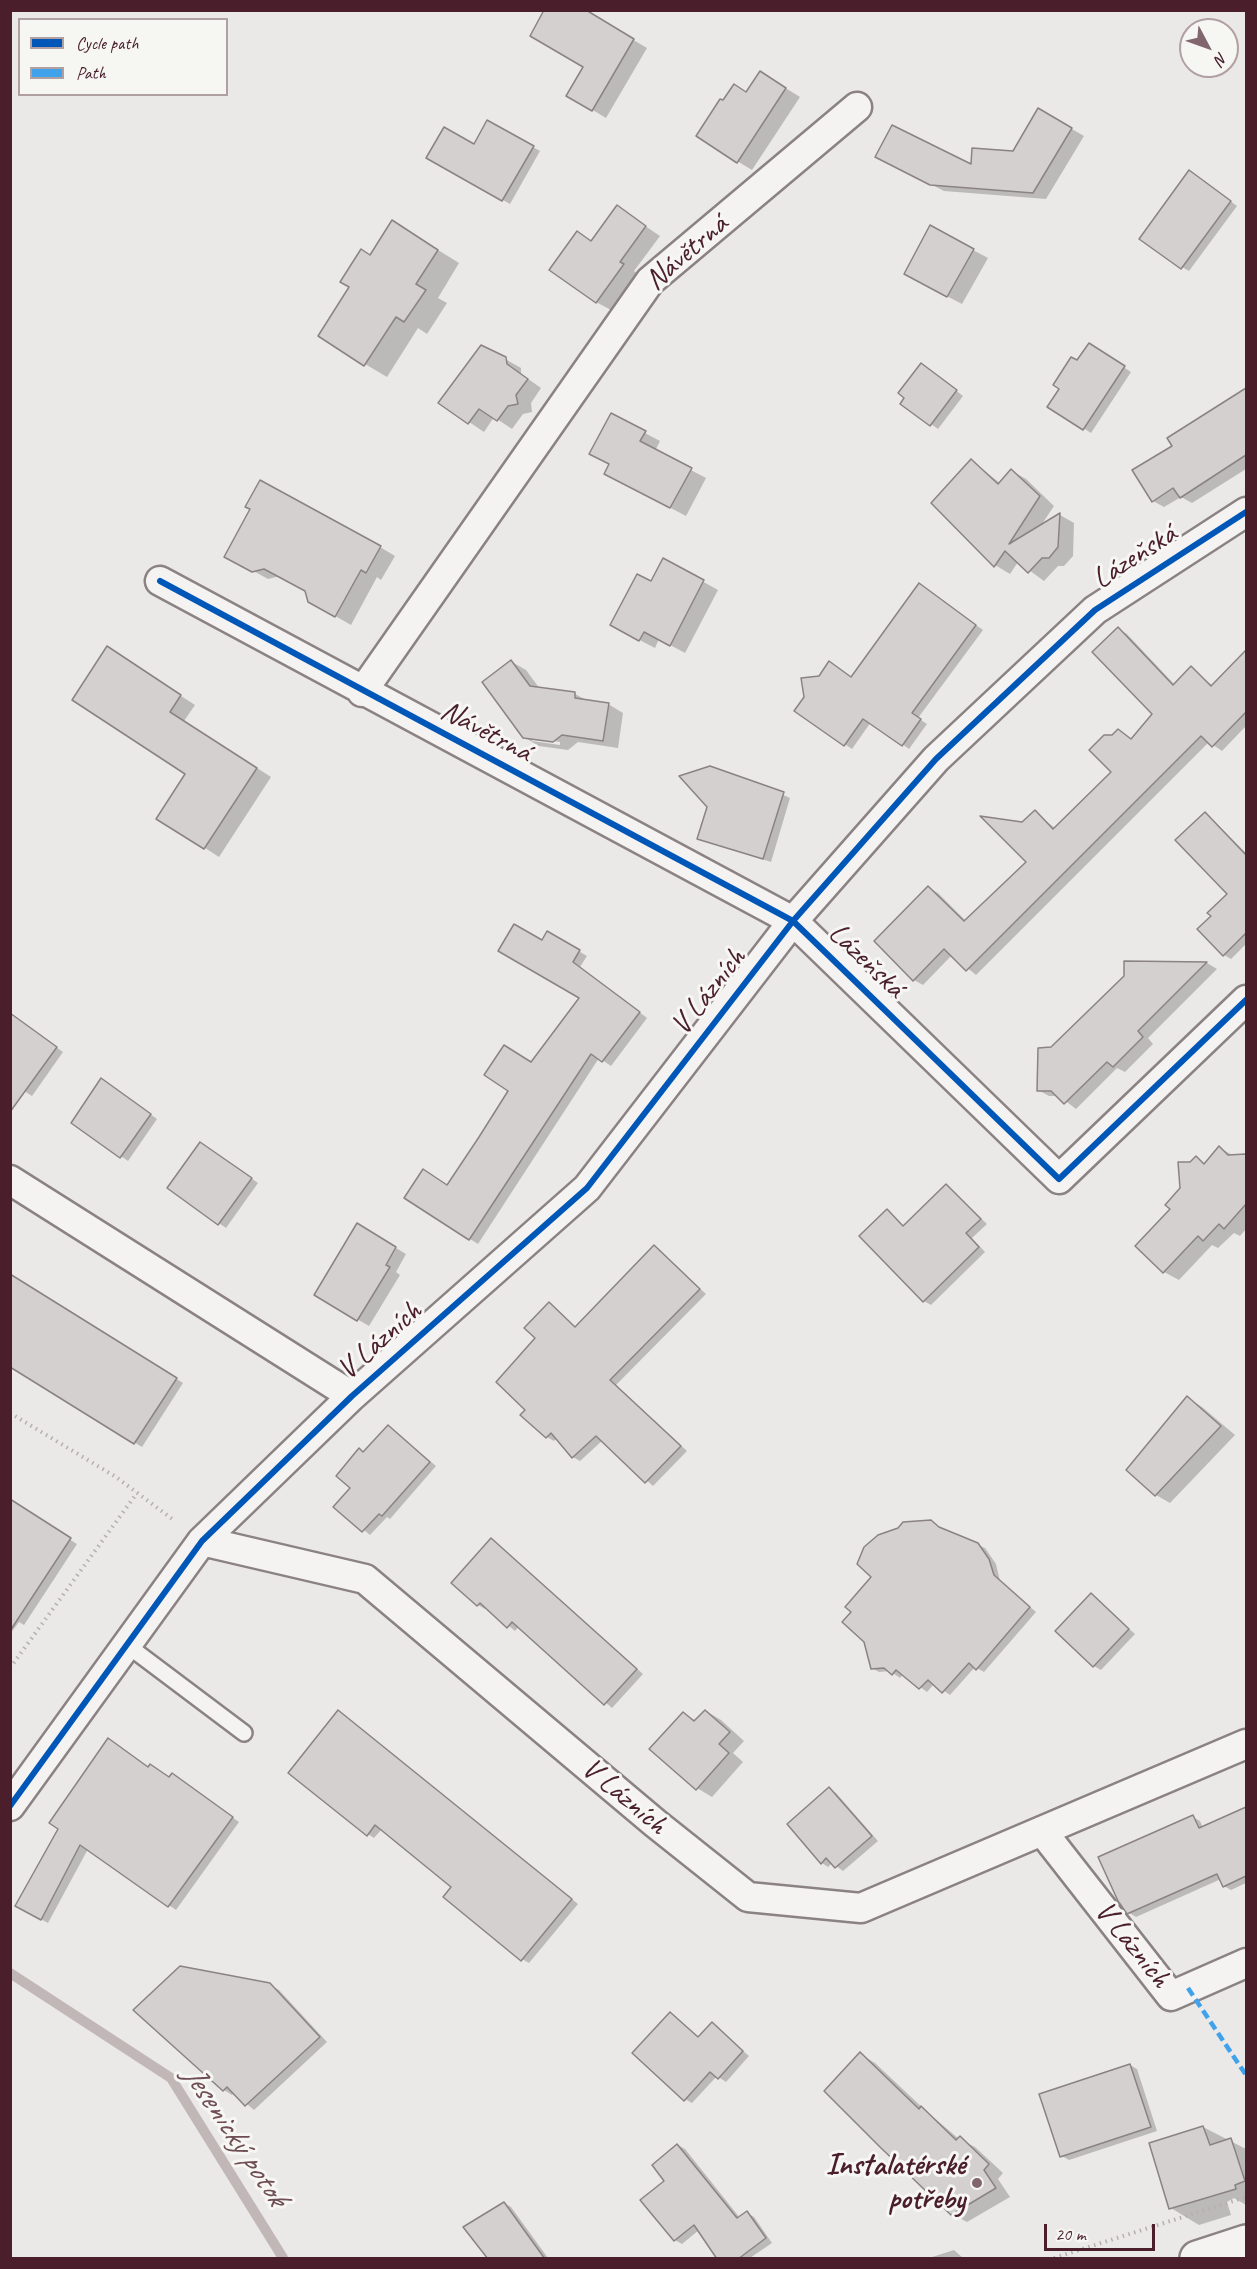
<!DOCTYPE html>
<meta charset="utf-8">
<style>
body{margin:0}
#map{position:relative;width:1257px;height:2269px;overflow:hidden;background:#ebe9e7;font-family:Caveat,sans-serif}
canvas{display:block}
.frame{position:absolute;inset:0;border:12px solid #4a1f2b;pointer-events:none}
.legend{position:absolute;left:18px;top:18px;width:210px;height:78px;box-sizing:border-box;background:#f6f6f2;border:2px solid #b1a0a2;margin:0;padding:8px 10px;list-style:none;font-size:18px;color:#4a1f2b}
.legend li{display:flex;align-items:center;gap:12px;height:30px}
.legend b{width:30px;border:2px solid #b1a0a2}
.north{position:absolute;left:1179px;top:18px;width:60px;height:60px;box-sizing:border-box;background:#f6f6f2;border:2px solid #b1a0a2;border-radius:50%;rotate:131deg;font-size:16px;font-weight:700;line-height:24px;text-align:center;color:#4a1f2b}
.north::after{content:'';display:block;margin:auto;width:21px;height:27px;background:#82666d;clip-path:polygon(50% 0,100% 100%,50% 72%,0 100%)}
.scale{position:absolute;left:1044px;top:2224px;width:111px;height:27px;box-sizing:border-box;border:3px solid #4a1f2b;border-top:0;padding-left:8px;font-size:18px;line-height:21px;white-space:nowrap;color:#4a1f2b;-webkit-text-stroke:4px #f6f6f2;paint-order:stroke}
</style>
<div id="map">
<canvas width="1257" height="2269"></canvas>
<div class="frame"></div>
<ul class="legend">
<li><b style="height:8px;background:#0057b8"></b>Cycle path</li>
<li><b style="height:8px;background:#40a2eb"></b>Path</li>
</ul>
<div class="north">N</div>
<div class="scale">20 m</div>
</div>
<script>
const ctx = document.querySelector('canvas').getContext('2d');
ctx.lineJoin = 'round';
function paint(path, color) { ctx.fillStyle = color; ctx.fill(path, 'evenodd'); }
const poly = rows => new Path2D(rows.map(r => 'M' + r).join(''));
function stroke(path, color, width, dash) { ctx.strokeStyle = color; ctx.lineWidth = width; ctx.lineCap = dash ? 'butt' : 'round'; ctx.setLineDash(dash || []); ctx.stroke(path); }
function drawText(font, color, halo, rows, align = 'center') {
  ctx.font = font + ' Caveat,sans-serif'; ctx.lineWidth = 6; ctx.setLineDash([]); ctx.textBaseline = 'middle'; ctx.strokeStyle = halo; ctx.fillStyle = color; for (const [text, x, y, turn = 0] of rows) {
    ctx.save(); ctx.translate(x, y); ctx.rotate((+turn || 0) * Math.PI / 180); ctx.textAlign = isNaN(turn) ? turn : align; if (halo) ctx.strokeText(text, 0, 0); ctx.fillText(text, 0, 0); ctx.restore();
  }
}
paint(poly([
 [583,10,647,48,606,118,568,95,585,66],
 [761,73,800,97,752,170,737,161,724,102,747,94],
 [1039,110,1084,136,1046,199,944,191,890,163,972,167,1014,152],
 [488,122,540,151,510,204,428,157,474,146],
 [1196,176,1237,206,1189,271,1182,267],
 [617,207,660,236,634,271,638,274,611,310,596,302,593,242],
 [393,222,459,263,438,298,447,303,427,334,418,328,387,377,365,364,371,256],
 [973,250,988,258,962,304,920,282],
 [1096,349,1131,372,1091,433,1049,406,1078,362],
 [505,359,521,368,521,374,541,388,531,403,532,412,523,414,512,429,494,417,484,432,441,403],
 [928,369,963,396,938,429,902,403],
 [1239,395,1246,399,1246,469,1192,503,1181,497,1164,507,1153,501],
 [611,415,660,441,655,451,706,478,686,516,621,482,611,464],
 [972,461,1000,483,1012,471,1026,479,1054,506,1040,527,1060,515,1074,523,1073,556,1064,566,1058,566,1044,581,1018,562,1010,574,995,565,933,503],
 [380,547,395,556,381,580,377,577,351,625,309,601,307,591,280,576,268,579,226,556],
 [664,560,718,590,685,653,659,639,655,648,626,633],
 [926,589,983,630,918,718,927,724,909,749,871,722,852,749,796,711,820,677,852,678],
 [1118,629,1127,634,1175,685,1191,668,1213,686,1239,659,1246,664,1246,726,1222,751,1209,742,976,975,952,955,923,985,914,980,929,888,938,893,966,921,1028,862,1023,824,1035,812,1056,829,1113,772,1113,736,1118,731,1133,740,1154,714],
 [121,657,195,705,184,721,271,777,219,857,159,818,188,774],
 [512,662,526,670,540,689,575,694,588,701,608,704,623,713,618,748,578,742,568,750,539,746,524,737],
 [532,738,560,742,560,745,532,741],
 [710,768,752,781,790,798,771,862,699,838,708,807],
 [1206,813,1246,853,1246,944,1231,959,1224,955,1213,916,1229,894],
 [547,933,587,956,580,967,647,1018,611,1066,599,1058,478,1244,470,1239,448,1186,531,1064,581,998,542,942],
 [1126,963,1207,963,1217,969,1148,1038,1153,1044,1125,1072,1117,1068,1076,1109,1059,1096,1049,1096,1038,1090,1051,1049,1125,977],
 [10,1014,63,1052,32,1096,10,1082],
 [109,1084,157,1119,128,1161,73,1123],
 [208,1148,258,1183,226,1228,169,1188],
 [1220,1148,1234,1156,1246,1156,1246,1229,1240,1236,1234,1233,1218,1248,1212,1245,1179,1280,1164,1272,1137,1246,1172,1209,1190,1164,1196,1158,1206,1164],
 [947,1186,987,1224,972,1238,985,1252,931,1305,924,1301,887,1211,904,1226],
 [358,1225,406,1254,396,1272,400,1275,369,1326,316,1295],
 [654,1247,706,1294,616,1385,687,1451,653,1486,603,1440,580,1461,573,1457,557,1438,554,1441,547,1437,522,1415,527,1410,537,1338,549,1304,577,1328],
 [10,1275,183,1383,142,1447,10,1365],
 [1188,1398,1202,1407,1235,1435,1170,1503,1156,1495],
 [388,1426,436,1466,390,1519,387,1517,370,1535,335,1506,352,1488,364,1453],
 [10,1503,77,1544,24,1625,19,1622,10,1634],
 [930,1522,943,1531,985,1548,996,1564,1000,1581,1036,1612,984,1672,975,1667,950,1695,934,1684,927,1692,903,1674,900,1678,890,1671,879,1672,872,1668],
 [492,1540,643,1674,612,1708,519,1626,515,1631,487,1607,485,1609,478,1605],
 [1091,1595,1135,1634,1101,1670,1094,1666],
 [706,1711,721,1720,744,1741,733,1753,743,1762,712,1797,697,1788,683,1714,697,1721],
 [345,1716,578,1904,529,1963,522,1959,453,1887,382,1829,374,1838,368,1834],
 [148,1768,170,1779,179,1779,239,1822,176,1910,88,1849,48,1923,17,1906],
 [829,1789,836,1793,878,1841,843,1871,832,1863,828,1867,822,1863],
 [1246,1809,1246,1883,1231,1890,1224,1886,1221,1879,1136,1917,1128,1912,1193,1817,1200,1821,1203,1828],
 [270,1985,279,1990,327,2042,254,2110,234,2093,232,2095,224,2090,135,2010],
 [671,2014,699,2037,712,2024,749,2056,726,2082,717,2076,692,2103,685,2099],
 [860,2054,875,2063,926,2111,959,2139,975,2147,1003,2173,998,2179,1010,2197,967,2222,952,2214],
 [1130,2065,1137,2069,1157,2131,1069,2160,1062,2156],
 [1203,2127,1246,2149,1246,2205,1234,2198,1227,2202,1231,2215,1199,2225,1171,2208],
 [678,2145,685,2149,740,2218,747,2213,754,2217,772,2243,750,2258,719,2258,699,2230,682,2244,675,2240,666,2181],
 [504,2203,511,2207,548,2258,489,2258],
 [954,2250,963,2258,929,2258]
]), '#0003');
stroke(poly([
 [10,1973,171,2078,283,2258]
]), '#c2b7b7', 10);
const building = poly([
 [544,10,586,10,634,39,592,111,566,96,583,67,530,36,544,10],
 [760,71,786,88,737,163,696,136,720,99,723,100,734,84,746,92,760,71],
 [1038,108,1072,128,1033,193,930,185,875,157,892,125,971,164,972,148,1013,151,1038,108],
 [487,120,534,146,502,201,426,158,444,127,474,144,487,120],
 [1189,170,1231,201,1181,269,1139,239,1189,170],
 [617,205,646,226,620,262,624,264,596,303,549,270,577,231,591,241,617,205],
 [392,220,438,250,416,284,426,290,404,322,396,317,364,366,318,336,349,287,340,282,361,249,370,255,392,220],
 [930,225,974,249,947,297,904,274,930,225],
 [1089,343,1125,366,1083,430,1047,407,1059,389,1053,385,1071,357,1077,360,1089,343],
 [481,345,506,357,507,364,528,379,516,395,518,404,508,406,497,421,479,409,468,424,438,403,481,345],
 [921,363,957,390,930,426,900,404,904,398,898,393,921,363],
 [1246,388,1246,455,1180,498,1173,488,1152,502,1132,470,1172,446,1167,438,1246,388],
 [611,413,646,431,640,441,692,468,670,508,604,474,609,464,589,454,611,413],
 [971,459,998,484,1011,469,1040,496,1009,544,1060,513,1058,547,1049,558,1042,558,1028,573,1005,551,994,567,931,503,971,459],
 [260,480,381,546,366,573,361,570,335,617,308,602,305,591,264,569,252,572,224,557,250,509,245,507,260,480],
 [663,558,704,580,670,646,644,632,639,641,610,625,637,574,651,581,663,558],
 [919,583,976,625,912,713,921,719,902,746,863,719,844,746,794,711,804,697,801,678,819,676,829,661,851,677,919,583],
 [1118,627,1173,685,1191,666,1211,686,1246,650,1246,712,1212,747,1201,736,966,971,944,949,913,981,874,941,928,886,964,921,1026,862,980,816,1022,822,1035,810,1053,829,1111,772,1089,750,1104,735,1112,735,1118,729,1131,739,1152,714,1092,652,1118,627],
 [107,646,181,695,170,712,257,768,204,849,156,819,185,774,72,700,107,646],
 [511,660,530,686,575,692,575,698,609,703,603,741,562,735,553,742,523,738,482,682,511,660],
 [710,766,784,792,763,859,697,839,707,807,679,776,710,766],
 [1205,812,1246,855,1246,933,1223,956,1197,929,1211,916,1207,913,1227,894,1175,840,1205,812],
 [514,924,542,940,547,931,580,950,573,962,640,1012,602,1062,591,1054,469,1240,404,1198,423,1169,447,1185,479,1137,508,1091,484,1075,504,1045,531,1062,579,998,498,951,514,924],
 [1124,961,1207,962,1138,1031,1143,1037,1113,1067,1107,1062,1064,1104,1051,1091,1037,1091,1038,1048,1051,1047,1124,976,1124,961],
 [10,1013,57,1047,10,1112,10,1013],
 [101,1078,151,1114,120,1158,71,1123,101,1078],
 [200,1142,252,1178,218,1225,167,1188,200,1142],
 [1219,1146,1228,1155,1246,1154,1246,1204,1224,1229,1219,1224,1203,1241,1198,1236,1163,1273,1135,1246,1170,1209,1165,1205,1180,1188,1178,1162,1190,1162,1196,1156,1204,1164,1219,1146],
 [946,1184,981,1219,966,1233,979,1247,923,1302,859,1236,887,1209,903,1226,946,1184],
 [357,1223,396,1247,386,1265,390,1267,357,1321,314,1295,357,1223],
 [654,1245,700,1289,610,1380,681,1446,645,1483,596,1436,572,1458,551,1433,546,1438,520,1415,525,1410,496,1382,535,1338,524,1328,549,1302,575,1327,654,1245],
 [10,1274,177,1378,134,1444,10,1367,10,1274],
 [1187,1396,1221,1426,1155,1496,1126,1470,1187,1396],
 [388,1425,430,1462,382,1516,379,1514,362,1532,333,1507,350,1488,336,1476,359,1448,363,1452,388,1425],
 [10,1499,71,1538,10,1631,10,1499],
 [931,1520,939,1527,978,1543,989,1559,994,1575,1030,1607,976,1670,969,1663,942,1693,928,1680,919,1689,896,1670,892,1675,884,1668,871,1669,864,1642,842,1622,851,1612,845,1607,871,1577,857,1564,864,1547,878,1535,898,1528,903,1522,931,1520],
 [491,1538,637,1669,604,1705,512,1622,507,1628,480,1603,477,1606,451,1583,491,1538],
 [1091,1593,1129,1629,1093,1667,1055,1631,1091,1593],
 [338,1710,572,1899,521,1961,443,1897,451,1887,375,1825,367,1836,288,1773,338,1710],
 [705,1710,730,1732,719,1744,729,1753,696,1790,649,1749,683,1712,694,1721,705,1710],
 [108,1738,148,1767,150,1764,169,1777,172,1773,233,1817,168,1907,80,1845,41,1920,15,1906,58,1829,49,1823,108,1738],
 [829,1787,872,1836,835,1868,826,1858,821,1864,787,1824,829,1787],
 [1246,1807,1246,1876,1223,1887,1217,1874,1127,1914,1118,1901,1098,1857,1193,1815,1199,1828,1246,1807],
 [180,1966,270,1983,320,2037,245,2106,227,2087,223,2091,133,2010,180,1966],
 [670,2012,698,2037,712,2022,743,2051,718,2079,710,2072,684,2101,632,2053,670,2012],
 [860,2052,919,2109,921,2106,956,2140,960,2136,989,2164,984,2170,996,2188,951,2215,881,2148,824,2091,860,2052],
 [1130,2064,1151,2127,1060,2157,1039,2094,1130,2064],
 [1203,2126,1210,2145,1231,2138,1245,2181,1235,2185,1236,2189,1169,2209,1149,2143,1203,2126],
 [677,2144,737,2218,747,2211,766,2238,738,2259,717,2259,694,2225,674,2241,640,2200,664,2181,652,2165,677,2144],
 [504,2202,545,2259,488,2259,463,2227,504,2202]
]);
paint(building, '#d3d0cf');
stroke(building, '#8b8283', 1.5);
const lane = poly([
 [127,1645,244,1733]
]);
const street = poly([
 [160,581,793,921,1059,1179,1246,1000],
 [362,692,650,281,857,107],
 [10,1180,352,1396],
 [202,1541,365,1579,655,1823,748,1897,861,1908,1246,1744],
 [10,1806,202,1541,352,1396,587,1188,793,921,936,759,1095,610,1246,512],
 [1042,1831,1171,1996,1246,1963]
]);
const secondary = poly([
 [1197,2258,1246,2242]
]);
stroke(lane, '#8b8283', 20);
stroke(street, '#8b8283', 33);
stroke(secondary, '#8b8283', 38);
stroke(poly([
 [10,1413,116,1477,175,1521],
 [10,1668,137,1493],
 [1054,2258,1246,2197]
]), '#b5b0b0', 4, [1.5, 4.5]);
stroke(lane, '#f4f3f1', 15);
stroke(street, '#f4f3f1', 28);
stroke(secondary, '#f4f3f1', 33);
stroke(poly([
 [1188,1988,1246,2075]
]), '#40a2eb', 4.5, [9, 4.5]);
stroke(poly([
 [160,581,793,921,1059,1179,1246,1000],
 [10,1806,202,1541,352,1396,587,1188,793,921,936,759,1095,610,1246,512]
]), '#0057b8', 6);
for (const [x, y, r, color] of [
 [977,2183,6,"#82666d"]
]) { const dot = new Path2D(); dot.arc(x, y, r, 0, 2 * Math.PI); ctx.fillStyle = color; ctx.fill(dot); stroke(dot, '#f6f6f2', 2); }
drawText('30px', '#4a1f2b', '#f6f6f2', [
 ["Návětrná",687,253,-41],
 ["Lázeňská",1135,557,-33],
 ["Návětrná",486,732,28],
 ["Lázeňská",866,961,44],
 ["V Lázních",709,992,-52],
 ["V Lázních",380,1341,-42],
 ["V Lázních",624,1797,40],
 ["V Lázních",1132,1945,51]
]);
drawText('bold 30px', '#4a1f2b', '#f6f6f2', [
 ["Instalatérské",965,2166],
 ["potřeby",965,2200]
], 'right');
drawText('italic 32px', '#6e4d55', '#f6f6f2', [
 ["Jesenický potok",234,2136,56]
]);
</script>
